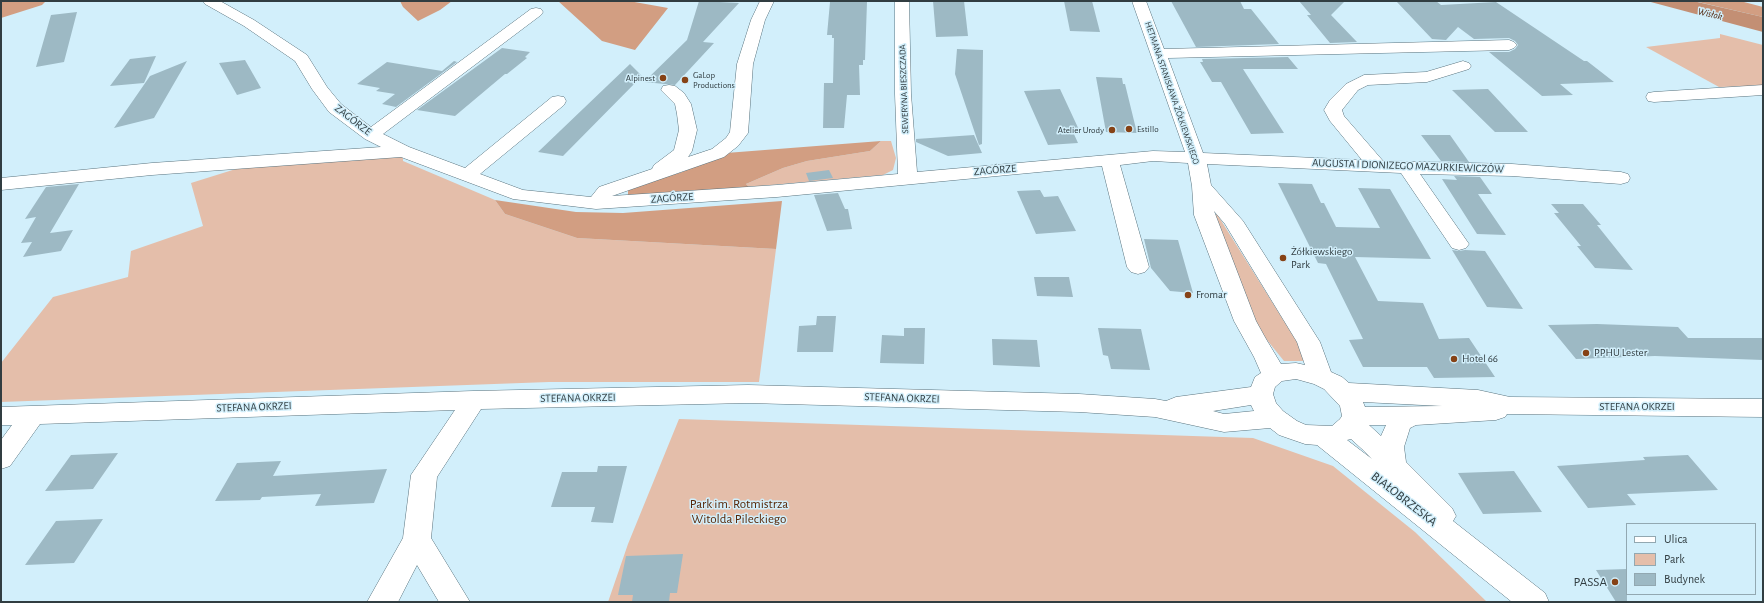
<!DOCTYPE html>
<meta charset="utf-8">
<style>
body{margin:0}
#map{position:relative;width:1764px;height:603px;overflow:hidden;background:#d2effb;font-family:"Alegreya Sans",sans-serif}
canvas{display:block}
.frame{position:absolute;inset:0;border:2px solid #313d41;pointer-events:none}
.legend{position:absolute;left:1626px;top:523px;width:130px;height:72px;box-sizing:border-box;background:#d2effb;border:1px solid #92a8b1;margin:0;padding:5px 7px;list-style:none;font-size:12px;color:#313d41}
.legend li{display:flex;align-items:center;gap:8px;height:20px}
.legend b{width:20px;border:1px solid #92a8b1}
</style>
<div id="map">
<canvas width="1764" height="603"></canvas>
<div class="frame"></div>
<ul class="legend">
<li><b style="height:5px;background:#fff"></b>Ulica</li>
<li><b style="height:11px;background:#e4beaa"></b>Park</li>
<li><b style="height:11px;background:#9db9c4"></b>Budynek</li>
</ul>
</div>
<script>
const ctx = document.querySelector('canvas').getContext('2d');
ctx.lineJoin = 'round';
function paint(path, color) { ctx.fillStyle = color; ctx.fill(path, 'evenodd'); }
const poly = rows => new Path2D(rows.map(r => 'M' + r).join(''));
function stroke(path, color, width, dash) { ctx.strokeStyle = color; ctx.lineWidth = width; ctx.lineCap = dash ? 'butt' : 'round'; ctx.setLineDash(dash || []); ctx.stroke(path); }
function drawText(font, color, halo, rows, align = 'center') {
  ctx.font = font + ' "Alegreya Sans",sans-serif'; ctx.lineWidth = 3; ctx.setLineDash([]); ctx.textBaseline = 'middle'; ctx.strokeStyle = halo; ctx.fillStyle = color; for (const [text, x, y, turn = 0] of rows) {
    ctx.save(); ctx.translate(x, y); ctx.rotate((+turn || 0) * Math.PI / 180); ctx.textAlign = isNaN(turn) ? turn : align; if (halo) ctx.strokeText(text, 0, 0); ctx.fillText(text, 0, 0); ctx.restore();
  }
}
paint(poly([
 [1720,34,1763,45,1763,86,1719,87,1646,47,1720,38],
 [881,141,891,141,896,158,893,170,883,175,749,187,746,184,783,168,807,161,870,151],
 [403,151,403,161,495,200,505,214,577,238,776,249,759,382,549,382,1,402,1,363,53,297,128,277,131,251,203,226,191,183,239,168],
 [1217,214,1299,345,1307,361,1284,361,1258,329,1214,215],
 [679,419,1253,438,1333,466,1415,532,1487,602,608,602,628,544]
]), '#e4beaa');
paint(poly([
 [1,1,46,1,42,5,1,18],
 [400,1,452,1,440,10,418,21,403,7],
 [558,1,629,1,668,8,635,50,602,41],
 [1694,1,1744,2,1763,7,1763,17],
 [881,141,870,151,807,161,783,168,746,184,749,187,628,196,628,188,682,172,726,153],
 [495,200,576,212,623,213,782,201,776,249,577,238,505,214]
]), '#d29e82');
paint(poly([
 [1647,1,1693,1,1763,17,1763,32]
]), '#c38f74');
paint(poly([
 [699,1,739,3,703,42,714,43,675,85,644,82,687,40],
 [933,1,964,1,968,36,936,37],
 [1064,1,1092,1,1100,32,1070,31],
 [1171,1,1240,1,1244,9,1251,9,1279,44,1196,47],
 [1299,1,1345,1,1331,15,1357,42,1330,43,1307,15,1311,15],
 [1396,1,1436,1,1441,5,1496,2,1584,61,1587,61,1614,82,1560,84,1573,95,1542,96,1489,52,1509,52,1515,49,1518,45,1515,41,1509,38,1474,39,1458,27,1446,40,1432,39],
 [830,2,867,2,865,60,863,60,863,65,859,65,860,95,847,95,844,128,823,128,824,83,833,83,834,38,832,38,832,35,827,35],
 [77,12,64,62,36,67,51,15],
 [502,48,530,52,525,57,527,58,507,74,505,74,455,116,417,110],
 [957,49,983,50,982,144,979,145,955,74],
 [156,56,144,83,110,86,130,59],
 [1288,57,1298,69,1243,69,1284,133,1251,134,1221,82,1212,82,1200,62,1203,62,1202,59],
 [245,60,261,88,237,95,219,63],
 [187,61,154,118,114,128,150,76],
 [454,61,457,62,396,107,382,104,395,94,376,91,380,88,357,84,387,62,442,71],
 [630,64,642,76,563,156,538,152],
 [1096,77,1122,78,1123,84,1125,84,1137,133,1106,132],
 [1060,89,1080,132,1073,132,1078,143,1048,145,1024,91],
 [1488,89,1528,132,1495,132,1452,90],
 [974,135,982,153,948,156,916,142,916,139],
 [1421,135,1450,135,1469,162,1441,161],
 [829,170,833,178,809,181,806,173],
 [1454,176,1480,177,1492,194,1478,194,1506,235,1477,234,1442,179,1457,180],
 [1278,183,1312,184,1321,203,1324,203,1336,227,1380,228,1358,188,1390,189,1431,259,1355,257,1378,301,1423,303,1439,339,1469,338,1495,377,1434,378,1427,367,1363,367,1349,340,1363,339,1326,264,1318,263],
 [79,184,50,233,73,230,61,251,23,257,32,242,21,243,36,217,25,219,46,187],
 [1040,190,1044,197,1058,196,1076,231,1036,234,1017,191],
 [838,193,845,209,848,209,852,229,827,231,814,195],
 [1551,204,1583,204,1601,225,1597,225,1633,270,1595,268,1577,246,1581,246,1554,213,1559,213],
 [1144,239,1178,240,1193,293,1170,291,1151,268],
 [1452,250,1459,251,1465,250,1485,251,1523,309,1487,307],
 [1034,277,1069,277,1073,297,1037,296],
 [817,316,836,316,833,352,797,352,799,326,816,325],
 [1597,324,1678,327,1688,338,1763,338,1763,360,1655,356,1576,359,1548,325],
 [904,328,925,328,924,364,880,363,882,335,904,336],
 [1098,328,1141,329,1150,370,1111,369,1108,356,1103,355],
 [992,339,1037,340,1040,367,993,365],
 [118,453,93,489,45,491,71,455],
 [1688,455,1718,490,1627,494,1636,505,1588,508,1557,466,1645,460,1643,457],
 [281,461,273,476,387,469,374,503,315,506,321,494,262,497,260,500,215,501,237,463],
 [598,466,627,466,613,523,591,522,595,507,551,507,562,472,597,472],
 [1514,471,1542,512,1483,514,1458,473],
 [103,519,74,563,25,565,56,521],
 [683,554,677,593,670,593,669,602,632,602,633,595,618,595,626,556],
 [1627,569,1627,602,1616,602,1596,570]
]), '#9db9c4');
const minor = poly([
 [203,1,220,1,254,20,307,55,327,87,341,104,371,127,531,9,536,8,541,9,543,12,541,15,383,134,409,147,465,168,552,97,558,96,564,97,566,101,564,105,480,174,523,190,591,197,599,187,652,169,654,165,674,150,679,130,677,114,675,104,661,90,663,86,669,85,675,86,684,93,691,104,697,130,692,151,688,157,712,149,726,138,730,132,737,64,751,20,760,1,774,1,765,20,753,64,748,133,745,137,738,146,724,157,612,196,777,185,898,174,895,94,895,1,909,1,911,94,917,172,1153,151,1185,152,1132,1,1146,1,1164,49,1509,40,1514,42,1517,45,1514,48,1509,50,1168,58,1203,153,1362,160,1330,121,1324,110,1330,100,1346,84,1364,75,1426,72,1463,61,1469,63,1471,66,1469,69,1427,82,1368,85,1358,90,1342,110,1344,116,1383,161,1512,164,1621,172,1628,174,1630,178,1628,182,1621,184,1512,176,1420,174,1469,244,1466,248,1459,250,1452,248,1401,173,1207,164,1211,185,1243,221,1320,342,1331,372,1342,377,1349,383,1478,390,1510,397,1763,399,1763,417,1507,414,1505,417,1496,420,1416,425,1410,428,1404,447,1406,462,1452,508,1456,516,1453,521,1545,593,1549,602,1512,602,1317,445,1305,444,1279,435,1270,428,1224,432,1155,417,1079,412,748,403,481,409,437,477,431,538,470,602,439,602,417,565,398,602,367,602,403,538,411,475,455,410,40,424,10,466,1,469,1,440,12,425,1,425,1,407,473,391,748,385,1079,394,1155,399,1166,401,1176,397,1251,387,1255,377,1261,373,1254,357,1234,321,1194,215,1192,186,1188,163,1153,161,1120,165,1149,267,1145,272,1138,274,1131,272,1127,267,1102,166,777,197,596,209,513,199,401,157,152,175,1,190,1,178,152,163,381,147,365,139,329,112,312,89,295,61,244,26,205,4,203,1],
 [1214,211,1225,224,1297,342,1305,365,1296,363,1281,364,1266,339,1256,321,1214,211],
 [1296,379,1314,384,1324,389,1340,406,1342,416,1340,419,1332,426,1306,425,1297,421,1283,411,1276,403,1273,394,1275,387,1282,381,1296,379],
 [1363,402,1442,406,1365,407,1363,402],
 [1251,405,1254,411,1224,414,1213,411,1251,405],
 [1369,425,1386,425,1381,436,1369,425],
 [1351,439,1362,449,1372,459,1347,440,1351,439],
 [1763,85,1763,95,1654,102,1648,101,1646,97,1648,93,1654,92,1763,85]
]);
stroke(minor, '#59737e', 1);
paint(minor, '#fff');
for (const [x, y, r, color] of [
 [663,78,4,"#864216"],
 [685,80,4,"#864216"],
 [1129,129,4,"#864216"],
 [1112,130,4,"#864216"],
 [1283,258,4,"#864216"],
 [1188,295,4,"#864216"],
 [1586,353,4,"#864216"],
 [1454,359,4,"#864216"],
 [1615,582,4,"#864216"]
]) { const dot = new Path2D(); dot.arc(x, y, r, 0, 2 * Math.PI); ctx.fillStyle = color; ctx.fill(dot); stroke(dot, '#d2effb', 1.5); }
drawText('9px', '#313d41', '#d2effb', [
 ["GaLop",693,75],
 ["Productions",693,85],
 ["Alpinest",655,78,"right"],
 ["Estillo",1137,129],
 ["Atelier Urody",1104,130,"right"]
], 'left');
drawText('9px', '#313d41', '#d2effb', [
 ["SEWERYNA BIESZCZADA",904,89,-92],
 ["HETMANA STANISŁAWA ŻÓŁKIEWSKIEGO",1172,93,71]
]);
drawText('italic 10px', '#4c1c00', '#d2effb', [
 ["Wisłok",1710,14,14]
]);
drawText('11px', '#313d41', '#d2effb', [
 ["ZAGÓRZE",353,120,38],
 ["AUGUSTA I DIONIZEGO MAZURKIEWICZÓW",1408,166,2],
 ["ZAGÓRZE",995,170,-5],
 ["ZAGÓRZE",672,198,-4],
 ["STEFANA OKRZEI",578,398,-1],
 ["STEFANA OKRZEI",902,398,2],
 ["STEFANA OKRZEI",254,407,-2],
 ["STEFANA OKRZEI",1637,407]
]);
drawText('11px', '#313d41', '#d2effb', [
 ["Żółkiewskiego",1291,252],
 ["Park",1291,265],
 ["Fromar",1196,295],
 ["PPHU Lester",1594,353],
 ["Hotel 66",1462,359]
], 'left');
drawText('13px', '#313d41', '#d2effb', [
 ["BIAŁOBRZESKA",1404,499,38]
]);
drawText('13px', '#582707', '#d2effb', [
 ["Park im. Rotmistrza",739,504],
 ["Witolda Pileckiego",739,519]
]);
drawText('13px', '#313d41', '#d2effb', [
 ["PASSA",1607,582]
], 'right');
</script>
